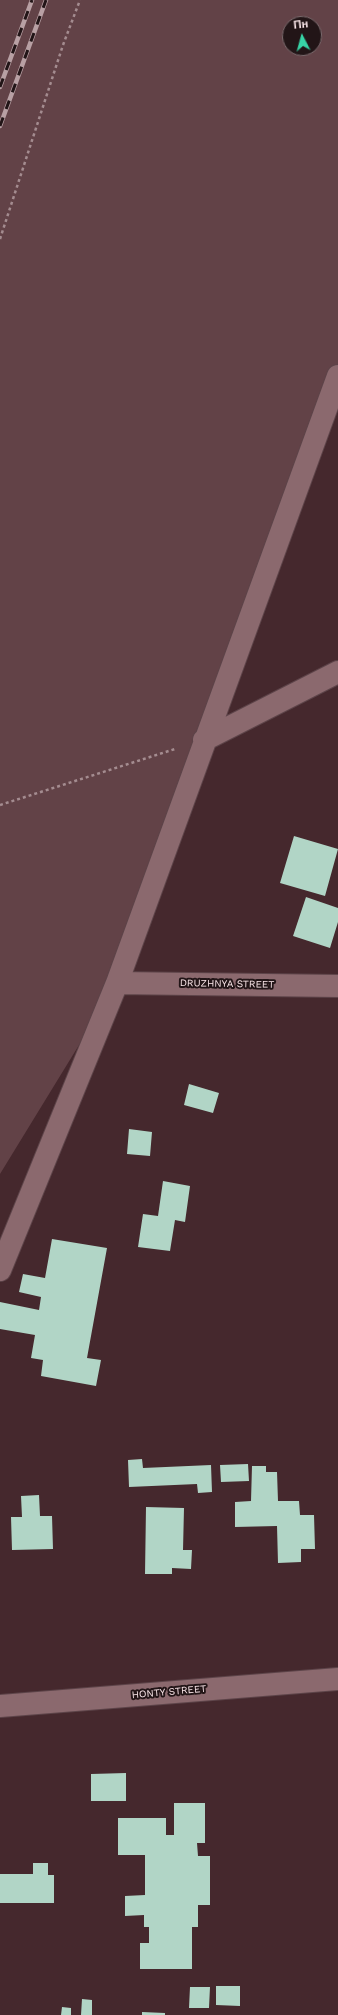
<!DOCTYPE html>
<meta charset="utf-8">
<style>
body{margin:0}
#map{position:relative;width:338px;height:2015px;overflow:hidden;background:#45282d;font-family:"Work Sans",sans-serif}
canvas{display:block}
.north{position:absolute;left:282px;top:16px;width:40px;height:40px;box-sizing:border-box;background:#221517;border:1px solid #7a6a6d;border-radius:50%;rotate:354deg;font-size:11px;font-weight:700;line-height:16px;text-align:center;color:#feeaed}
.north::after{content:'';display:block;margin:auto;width:14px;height:18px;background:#37d4a6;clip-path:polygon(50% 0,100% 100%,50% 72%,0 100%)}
</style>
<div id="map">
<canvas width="338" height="2015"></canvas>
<div class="north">Пн</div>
</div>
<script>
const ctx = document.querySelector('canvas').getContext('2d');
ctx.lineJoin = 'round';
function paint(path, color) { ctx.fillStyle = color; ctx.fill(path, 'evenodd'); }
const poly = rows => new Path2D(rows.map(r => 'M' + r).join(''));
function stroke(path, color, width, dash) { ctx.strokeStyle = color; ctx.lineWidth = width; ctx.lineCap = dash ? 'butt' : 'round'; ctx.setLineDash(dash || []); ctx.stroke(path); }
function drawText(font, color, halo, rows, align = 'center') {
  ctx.font = font + ' "Work Sans",sans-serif'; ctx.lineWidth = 4; ctx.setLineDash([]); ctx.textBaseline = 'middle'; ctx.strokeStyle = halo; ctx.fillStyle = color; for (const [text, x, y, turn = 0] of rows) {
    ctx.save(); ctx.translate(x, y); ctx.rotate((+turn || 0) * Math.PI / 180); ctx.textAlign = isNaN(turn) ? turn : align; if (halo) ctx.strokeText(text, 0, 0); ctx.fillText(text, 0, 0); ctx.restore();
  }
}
paint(poly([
 [0,0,338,0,338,376,117,983,0,1174],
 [290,24,314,24,314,48,290,48]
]), '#624247');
paint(poly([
 [294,836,338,849,325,896,280,883],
 [306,897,338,908,338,922,330,948,293,936],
 [189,1084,219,1093,213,1113,184,1105],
 [129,1129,152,1132,150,1156,127,1154],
 [163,1181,190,1186,185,1222,175,1220,170,1251,138,1247,143,1214,158,1216],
 [52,1239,107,1248,87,1358,101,1360,96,1386,41,1376,43,1360,31,1358,35,1335,0,1329,0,1302,39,1310,41,1297,19,1292,23,1274,45,1278],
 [142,1459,143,1468,211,1465,212,1492,198,1493,197,1484,129,1487,128,1460],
 [248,1464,249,1481,221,1482,220,1465],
 [252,1466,266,1466,266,1472,277,1472,278,1501,299,1501,300,1515,314,1515,315,1549,301,1549,301,1562,278,1563,277,1526,235,1527,235,1502,251,1501],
 [39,1495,40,1516,52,1516,53,1549,12,1550,11,1517,22,1517,21,1496],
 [146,1507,184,1508,183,1550,192,1550,191,1569,172,1568,172,1574,145,1574],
 [126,1773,126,1801,91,1801,91,1774],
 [174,1803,205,1803,205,1843,197,1843,198,1856,210,1856,210,1905,198,1905,198,1927,192,1927,192,1969,140,1969,140,1943,149,1943,149,1927,144,1927,144,1915,125,1916,125,1896,145,1895,145,1855,118,1855,118,1818,166,1818,166,1835,174,1835],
 [33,1863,48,1863,48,1875,54,1875,54,1903,0,1903,0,1874,33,1874],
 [216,1986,240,1986,240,2006,216,2005],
 [190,1987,210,1987,209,2008,189,2008],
 [82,1999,92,2000,92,2015,81,2015],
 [62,2007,71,2008,71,2015,61,2015],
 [142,2012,165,2013,165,2015,142,2015]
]), '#b1d5c6');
const minor = poly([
 [204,740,338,672],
 [117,983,338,986],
 [0,1270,117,983,338,376],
 [0,1706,338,1679]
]);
stroke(minor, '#5d4449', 24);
stroke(poly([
 [0,239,63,45,80,0],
 [0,805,175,749]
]), '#a48c90', 2.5, [3, 3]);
stroke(minor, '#8b696e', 22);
const rail = poly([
 [0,87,32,0],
 [0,126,46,0]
]);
stroke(rail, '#b8a0a4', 4.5);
stroke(rail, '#221517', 3, [9]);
drawText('10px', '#feeaed', '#221517', [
 ["DRUZHNYA STREET",227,984,1],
 ["HONTY STREET",169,1692,-5]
]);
</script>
